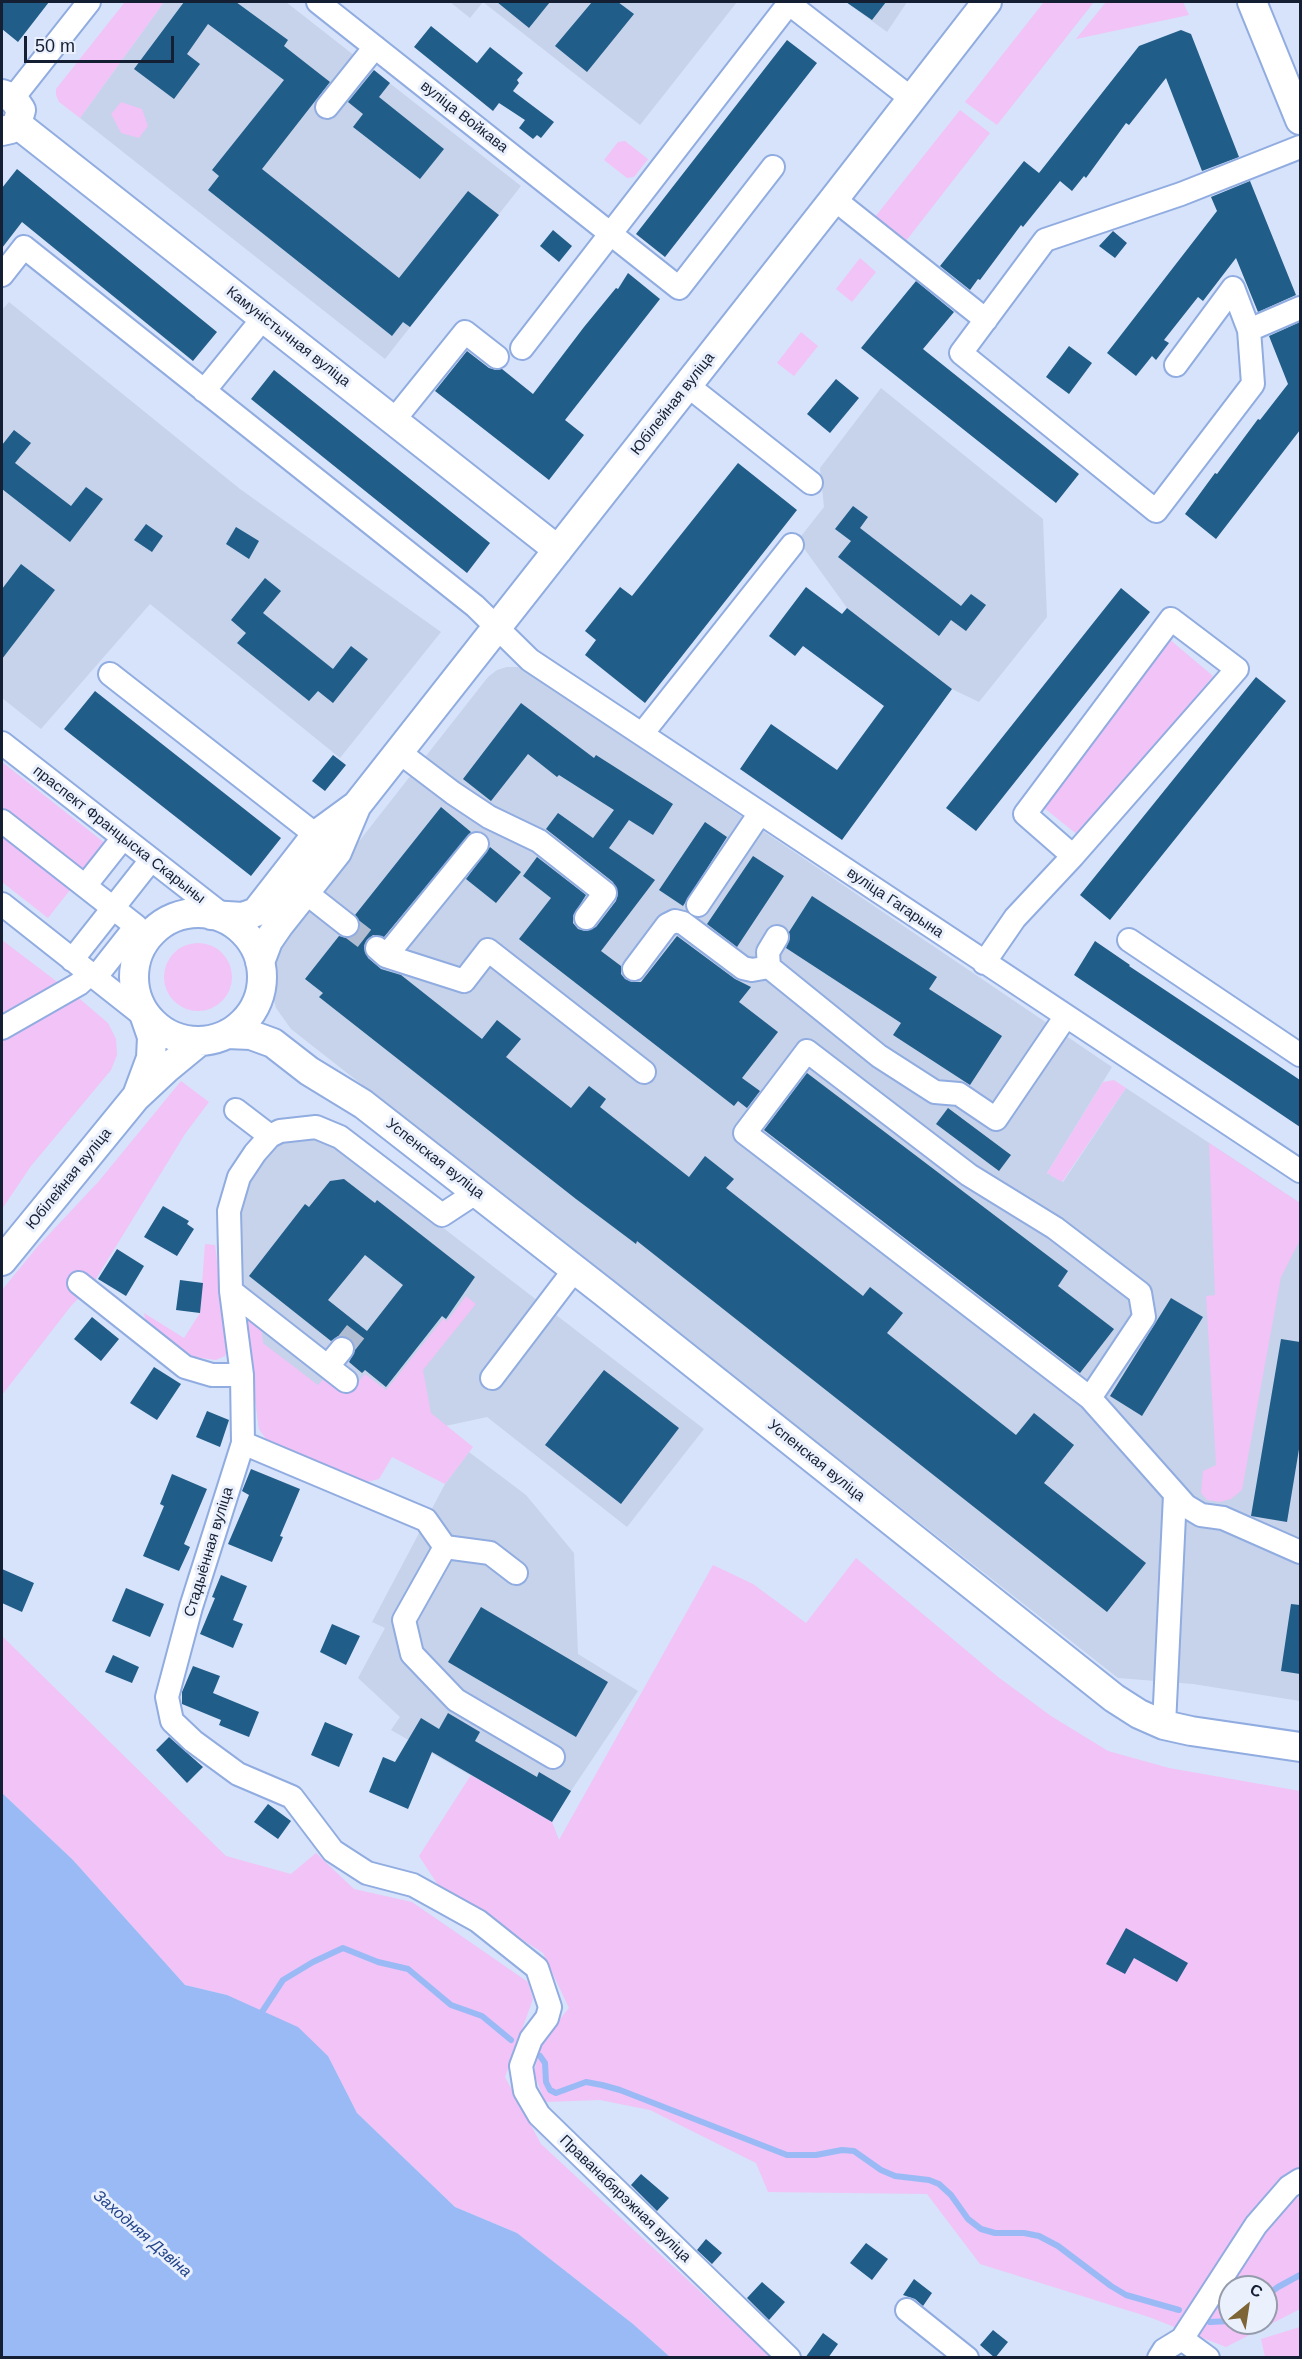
<!DOCTYPE html>
<meta charset="utf-8">
<style>
body{margin:0}
#map{position:relative;width:1302px;height:2359px;overflow:hidden;background:#d7e3fa;font-family:Helvetica,sans-serif}
canvas{display:block}
.frame{position:absolute;inset:0;border:3px solid #151f33;pointer-events:none}
.north{position:absolute;left:1218px;top:2275px;width:60px;height:60px;box-sizing:border-box;background:#eaf0fc;border:2px solid #959cac;border-radius:50%;rotate:30deg;font-size:16px;font-weight:700;line-height:24px;text-align:center;color:#151f33}
.north::after{content:'';display:block;margin:auto;width:21px;height:27px;background:#7d6535;clip-path:polygon(50% 0,100% 100%,50% 72%,0 100%)}
.scale{position:absolute;left:24px;top:36px;width:150px;height:27px;box-sizing:border-box;border:3px solid #151f33;border-top:0;padding-left:8px;font-size:18px;line-height:21px;white-space:nowrap;color:#151f33;-webkit-text-stroke:4px #eaf0fc;paint-order:stroke}
</style>
<div id="map">
<canvas width="1302" height="2359"></canvas>
<div class="frame"></div>
<div class="north">С</div>
<div class="scale">50 m</div>
</div>
<script>
const ctx = document.querySelector('canvas').getContext('2d');
ctx.lineJoin = 'round';
function paint(path, color) { ctx.fillStyle = color; ctx.fill(path, 'evenodd'); }
const poly = rows => new Path2D(rows.map(r => 'M' + r).join(''));
function stroke(path, color, width, dash) { ctx.strokeStyle = color; ctx.lineWidth = width; ctx.lineCap = dash ? 'butt' : 'round'; ctx.setLineDash(dash || []); ctx.stroke(path); }
function drawText(font, color, halo, rows, align = 'center') {
  ctx.font = font + ' Helvetica,sans-serif'; ctx.lineWidth = 6; ctx.setLineDash([]); ctx.textBaseline = 'middle'; ctx.strokeStyle = halo; ctx.fillStyle = color; for (const [text, x, y, turn = 0] of rows) {
    ctx.save(); ctx.translate(x, y); ctx.rotate((+turn || 0) * Math.PI / 180); ctx.textAlign = isNaN(turn) ? turn : align; if (halo) ctx.strokeText(text, 0, 0); ctx.fillText(text, 0, 0); ctx.restore();
  }
}
paint(poly([
 [164,2,286,2,521,186,385,359,80,118],
 [450,2,737,2,640,125,483,2,470,18],
 [846,2,907,2,887,32],
 [9,302,240,489,441,632,340,758,150,604,41,729,2,698,2,310],
 [881,388,1043,519,1047,617,979,702,952,689,847,608,798,540,824,507,820,468],
 [507,667,518,667,528,672,1112,1067,1047,1173,1063,1182,1126,1088,1300,1203,1300,1701,1193,1684,1118,1678,291,1029,276,1008,271,991,270,975,273,959,280,942,488,677,497,670],
 [317,1137,337,1146,704,1429,627,1527,487,1417,385,1439,259,1429,244,1313,238,1215,250,1179,262,1157,283,1139],
 [469,1452,526,1495,574,1553,578,1654,638,1691,571,1791,552,1822,391,1730,400,1717,358,1678,385,1628,372,1622,445,1484]
]), '#c6d3eb');
paint(poly([
 [125,2,164,2,80,118,59,102,56,95,56,89],
 [1044,2,1094,2,997,125,965,102],
 [1106,2,1183,2,1189,15,1076,39],
 [121,102,142,109,148,126,139,138,121,133,111,114],
 [960,110,990,133,902,246,871,222],
 [625,141,648,159,634,177,627,178,604,160,618,142],
 [860,258,876,272,852,302,836,289],
 [801,332,818,346,794,376,777,363],
 [1168,638,1213,676,1079,836,1043,807],
 [2,762,106,844,48,918,2,882],
 [2,940,64,987,2,1021],
 '164 977a34 34 0 1 1 68 0a34 34 0 1 1-68 0Z',
 [74,994,108,1023,116,1039,117,1055,111,1070,31,1166,2,1209,2,1036],
 [1114,1080,1126,1088,1062,1182,1047,1173,1103,1082],
 [181,1081,209,1102,185,1134,94,1282,71,1306,2,1395,2,1290,38,1246,99,1181],
 [1209,1143,1300,1203,1300,1240,1281,1277,1242,1490,1231,1499,1220,1502,1207,1500,1201,1493,1203,1471,1216,1465,1206,1296,1215,1295],
 [205,1244,215,1245,229,1347,225,1356,216,1360,194,1357,147,1326,144,1313,184,1338,200,1313],
 [466,1296,476,1304,423,1370,431,1413,473,1447,445,1484,392,1457,379,1479,367,1482,268,1442,259,1429,244,1313,261,1325,263,1343,318,1385,327,1375,350,1392,365,1374,386,1390,443,1319,447,1321],
 [856,1558,998,1677,1051,1716,1108,1751,1169,1768,1300,1791,1300,2170,1292,2198,1300,2197,1300,2309,1226,2347,1149,2317,980,2264,927,2194,768,2192,756,2163,650,2110,600,2100,545,2102,534,2073,541,2042,569,2008,543,1953,438,1885,419,1856,471,1775,552,1822,559,1840,713,1565,753,1584,806,1623],
 [1230,2287,1266,2287,1266,2323,1230,2323],
 [2,1636,226,1856,291,1874,316,1853,354,1889,412,1902,528,1982,533,1999,505,2077,541,2144,771,2357,670,2357,633,2324,517,2233,455,2207,357,2113,328,2056,262,2012,227,1995,185,1985,73,1860,2,1793],
 [1300,2327,1300,2357,1265,2357,1261,2339]
]), '#f1c3f6');
paint(poly([
 [2,1793,73,1860,185,1985,227,1995,298,2027,328,2056,357,2113,455,2207,517,2233,633,2324,670,2357,2,2357]
]), '#9abaf6');
stroke(poly([
 [258,2018,283,1980,313,1962,343,1948,378,1962,408,1969,451,2005,482,2016,511,2040],
 [540,2056,545,2063,546,2082,550,2090,556,2093,586,2082,602,2085,620,2090,787,2155,816,2155,842,2150,854,2151,881,2170,895,2176,929,2180,939,2184,951,2195,968,2219,981,2229,995,2233,1024,2233,1039,2236,1058,2246,1111,2286,1126,2295,1179,2310],
 [1266,2296,1278,2287,1300,2275],
 [1210,2322,1230,2321]
]), '#9abaf6', 6);
paint(poly([
 [2,2,49,2,18,42,2,29],
 [184,2,236,2,288,40,284,46,330,82,262,169,399,278,468,191,499,215,410,327,403,322,392,336,208,190,219,176,212,170,284,80,208,24,187,54,200,64,174,99,134,69],
 [497,2,550,2,529,28],
 [592,2,618,2,634,14,587,72,555,46],
 [846,2,886,2,872,20],
 [431,26,477,63,490,47,523,73,517,80,519,83,513,91,554,122,541,138,537,135,533,139,519,128,525,120,499,103,493,111,414,47],
 [1181,30,1191,34,1239,157,1202,171,1166,78,1129,125,1126,123,1086,178,1084,176,1072,191,1060,181,1023,227,1021,225,980,280,978,279,970,290,940,266,1024,161,1039,173,1139,46],
 [787,40,817,63,665,257,636,234],
 [374,70,390,83,379,97,444,149,420,179,353,127,363,114,348,102],
 [17,169,217,332,193,361,22,222,2,248,2,188],
 [1250,181,1296,295,1258,312,1236,258,1203,301,1198,297,1164,340,1169,343,1156,360,1152,356,1136,376,1107,353,1217,211,1211,197],
 [553,230,572,246,559,262,540,246],
 [1113,231,1127,243,1115,258,1099,246],
 [628,273,660,299,565,420,584,435,549,480,435,391,467,351,489,368,496,370,502,369,533,394,584,327,616,288,618,289],
 [916,281,954,312,923,349,1079,474,1056,503,861,348],
 [1300,322,1300,430,1216,539,1185,514,1215,473,1217,474,1258,419,1260,420,1288,384,1269,336],
 [1069,346,1092,363,1069,394,1046,377],
 [274,370,490,543,467,573,251,399],
 [836,379,859,398,830,433,807,414],
 [14,430,31,443,15,463,71,506,86,487,103,499,70,542,2,489,2,445],
 [738,463,797,510,645,703,585,655,596,640,585,631,620,587,632,596],
 [853,506,868,517,860,528,961,606,971,594,986,605,966,631,951,620,939,636,838,557,851,541,835,529],
 [146,524,163,536,152,552,134,540],
 [236,527,259,541,249,559,226,544],
 [21,564,55,590,2,659,2,589],
 [265,578,281,591,263,613,333,669,351,646,368,659,333,703,318,691,309,701,237,643,246,633,231,620],
 [806,587,842,614,847,608,952,689,842,840,740,769,771,724,837,770,884,706,803,646,795,656,769,636],
 [1121,588,1150,612,976,831,946,808],
 [1256,677,1286,701,1110,920,1080,895],
 [95,691,281,838,251,876,64,729],
 [521,703,594,758,596,755,673,804,653,835,629,820,609,848,655,880,601,951,621,966,621,974,625,979,632,982,641,982,677,936,735,979,751,987,739,1002,778,1032,742,1078,760,1091,747,1108,738,1101,734,1106,519,939,551,898,523,876,537,857,586,895,573,916,573,923,578,929,585,931,596,927,616,901,618,894,613,882,546,829,558,813,593,838,614,810,559,775,557,777,528,754,491,801,463,779],
 [333,755,346,765,325,791,312,781],
 [441,807,471,832,384,937,373,935,367,940,364,946,368,958,381,969,401,975,482,1039,497,1020,521,1039,506,1057,571,1108,589,1086,606,1099,600,1107,689,1177,705,1156,734,1179,726,1188,863,1296,870,1287,903,1313,887,1333,1016,1435,1034,1413,1074,1445,1044,1483,1146,1563,1107,1612,637,1241,636,1244,576,1199,319,997,323,993,305,979,339,936,346,938,357,934,360,926,355,915],
 [705,822,727,837,683,906,659,890],
 [490,847,521,872,496,903,466,879],
 [753,856,784,876,737,947,707,924],
 [812,896,937,977,929,989,1002,1036,970,1085,893,1035,901,1023,786,948,790,938,789,932],
 [1095,941,1130,965,1129,966,1300,1080,1300,1127,1074,975],
 [807,1073,1068,1271,1058,1286,1114,1329,1080,1373,764,1130],
 [948,1108,1011,1155,999,1171,936,1124],
 [344,1179,375,1203,377,1200,475,1277,446,1319,442,1316,386,1387,365,1370,362,1373,349,1362,355,1351,354,1344,350,1338,338,1336,331,1341,249,1276,305,1204,309,1207,330,1181],
 [365,1255,403,1285,367,1331,328,1300],
 [163,1206,189,1221,187,1224,194,1229,177,1256,144,1237],
 [117,1249,144,1266,126,1296,98,1279],
 [180,1280,203,1283,200,1313,176,1310],
 [1171,1298,1203,1317,1142,1416,1110,1396],
 [92,1317,119,1339,101,1361,74,1339],
 [1281,1339,1300,1342,1300,1443,1287,1522,1251,1516],
 [154,1367,181,1384,157,1420,130,1403],
 [604,1370,679,1428,621,1504,545,1445],
 [207,1411,229,1420,220,1447,196,1437],
 [251,1469,300,1489,280,1536,283,1537,272,1562,228,1544,249,1495,242,1491],
 [172,1474,207,1489,184,1544,190,1547,179,1571,143,1556,164,1506,160,1504],
 [2,1569,34,1583,22,1612,2,1603],
 [221,1575,247,1586,233,1620,243,1624,233,1648,200,1634,215,1598,212,1597],
 [126,1588,164,1604,150,1637,112,1621],
 [1291,1604,1300,1605,1300,1674,1281,1671],
 [481,1607,608,1682,576,1737,448,1662],
 [332,1624,360,1636,346,1665,320,1652],
 [113,1655,139,1667,132,1683,105,1672],
 [193,1666,220,1676,213,1693,259,1712,249,1737,219,1725,221,1720,182,1704,182,1692],
 [448,1713,480,1732,475,1741,537,1777,539,1772,571,1791,552,1822,432,1752,408,1809,369,1792,383,1757,395,1762,421,1718,439,1729],
 [325,1722,353,1734,339,1767,311,1755],
 [169,1737,203,1767,187,1783,156,1750],
 [268,1804,291,1821,278,1839,254,1822],
 [1126,1928,1188,1963,1177,1982,1134,1958,1125,1974,1106,1964],
 [641,2174,669,2198,657,2211,631,2185],
 [706,2239,722,2253,712,2264,697,2250],
 [866,2243,888,2259,872,2280,850,2263],
 [914,2279,932,2293,923,2306,915,2299,903,2295],
 [762,2282,785,2302,769,2320,747,2298],
 [993,2330,1008,2342,995,2358,980,2345],
 [823,2333,838,2344,828,2358,805,2358]
]), '#205d88');
stroke(poly([
 [347,925,377,948],
 [342,1349,361,1325]
]), '#b0bcd2', 22, [22, 11]);
const minor = poly([
 [318,2,679,288,773,167],
 [787,2,912,99],
 [13,98,89,2],
 [327,107,375,47],
 [1300,147,1181,194,1045,240,961,353,1156,511,1253,384,1249,330,1300,308],
 [834,199,986,320],
 [2,275,24,247,475,606,530,660,1300,1171],
 [522,348,790,2],
 [1176,365,1233,288,1249,330],
 [687,385,811,483],
 [204,391,264,317],
 [394,420,465,332,497,357],
 [110,674,316,835],
 [642,734,792,545],
 [2,743,229,920],
 [399,752,453,793,489,817,539,841,605,893,586,918],
 [2,821,136,926,95,978],
 [85,886,123,838],
 [305,892,347,925],
 [2,904,154,1024],
 [698,905,760,813],
 [777,937,768,952,769,967,879,1056,935,1092,959,1094,996,1119,1066,1016],
 [1129,940,1300,1055],
 [377,948,386,956,464,981,488,950,644,1072],
 [386,956,477,844],
 [72,960,151,860],
 [984,963,1015,918,1073,856,1237,669,1171,619,1025,814,1073,856],
 [634,969,667,925,675,921,683,923,743,968,752,970,769,967],
 [2,1028,79,984,90,974],
 [236,1110,270,1136],
 [477,1192,442,1215,340,1137,316,1127,280,1131,270,1136,255,1153,239,1177,229,1211,231,1291,242,1375,243,1443,191,1607,167,1697,172,1721,193,1741,238,1774,292,1797,333,1851,367,1873,413,1885,478,1921,537,1968,550,2007,547,2018,531,2039,521,2066,525,2091,539,2115,789,2358],
 [79,1283,185,1367,212,1375,242,1375],
 [231,1291,346,1381],
 [328,1366,342,1349],
 [492,1378,575,1269],
 [1090,1398,1144,1317,1140,1293,1055,1228,969,1175,807,1051,745,1133,1090,1398,1186,1506,1201,1515,1223,1518,1300,1552],
 [243,1443,426,1520,445,1547,404,1620,412,1654,456,1700,553,1757],
 [445,1547,490,1553,516,1573],
 [1164,1725,1175,1495],
 [907,2310,967,2358],
 [1182,2339,1208,2358],
 [1159,2358,1164,2350,1182,2339,1256,2225,1289,2187,1300,2180]
]);
const major = poly([
 [1252,2,1300,120],
 [2,94,13,98,21,110,17,124,11,129,2,131],
 [17,124,558,550],
 '134 977a64 64 0 1 1 128 0a64 64 0 1 1-128 0Z',
 [211,915,243,917,256,912,316,835,357,805,834,199,987,2],
 [260,962,268,941,279,925,337,852,356,807],
 [227,1034,251,1035,273,1043,309,1071,363,1104,605,1293,1114,1698,1139,1714,1164,1725,1191,1731,1300,1747],
 [138,1093,151,1058,152,1037,143,1011],
 [2,1261,136,1097,166,1069,200,1041]
]);
stroke(minor, '#90ace0', 26);
stroke(major, '#90ace0', 32);
stroke(minor, '#fff', 22);
stroke(major, '#fff', 28);
drawText('15px', '#151f33', '#eaf0fc', [
 ["вуліца Войкава",464,117,38],
 ["Камуністычная вуліца",288,337,38],
 ["Юбілейная вуліца",673,404,-52],
 ["праспект Францыска Скарыны",119,835,38],
 ["вуліца Гагарына",895,903,34],
 ["Успенская вуліца",435,1159,38],
 ["Юбілейная вуліца",69,1179,-51],
 ["Успенская вуліца",816,1461,39],
 ["Стадыённая вуліца",209,1552,-73],
 ["Праванабярэжная вуліца",625,2199,44]
]);
drawText('italic 16px', '#23448a', '#eaf0fc', [
 ["Заходняя Дзвіна",142,2234,41]
]);
</script>
